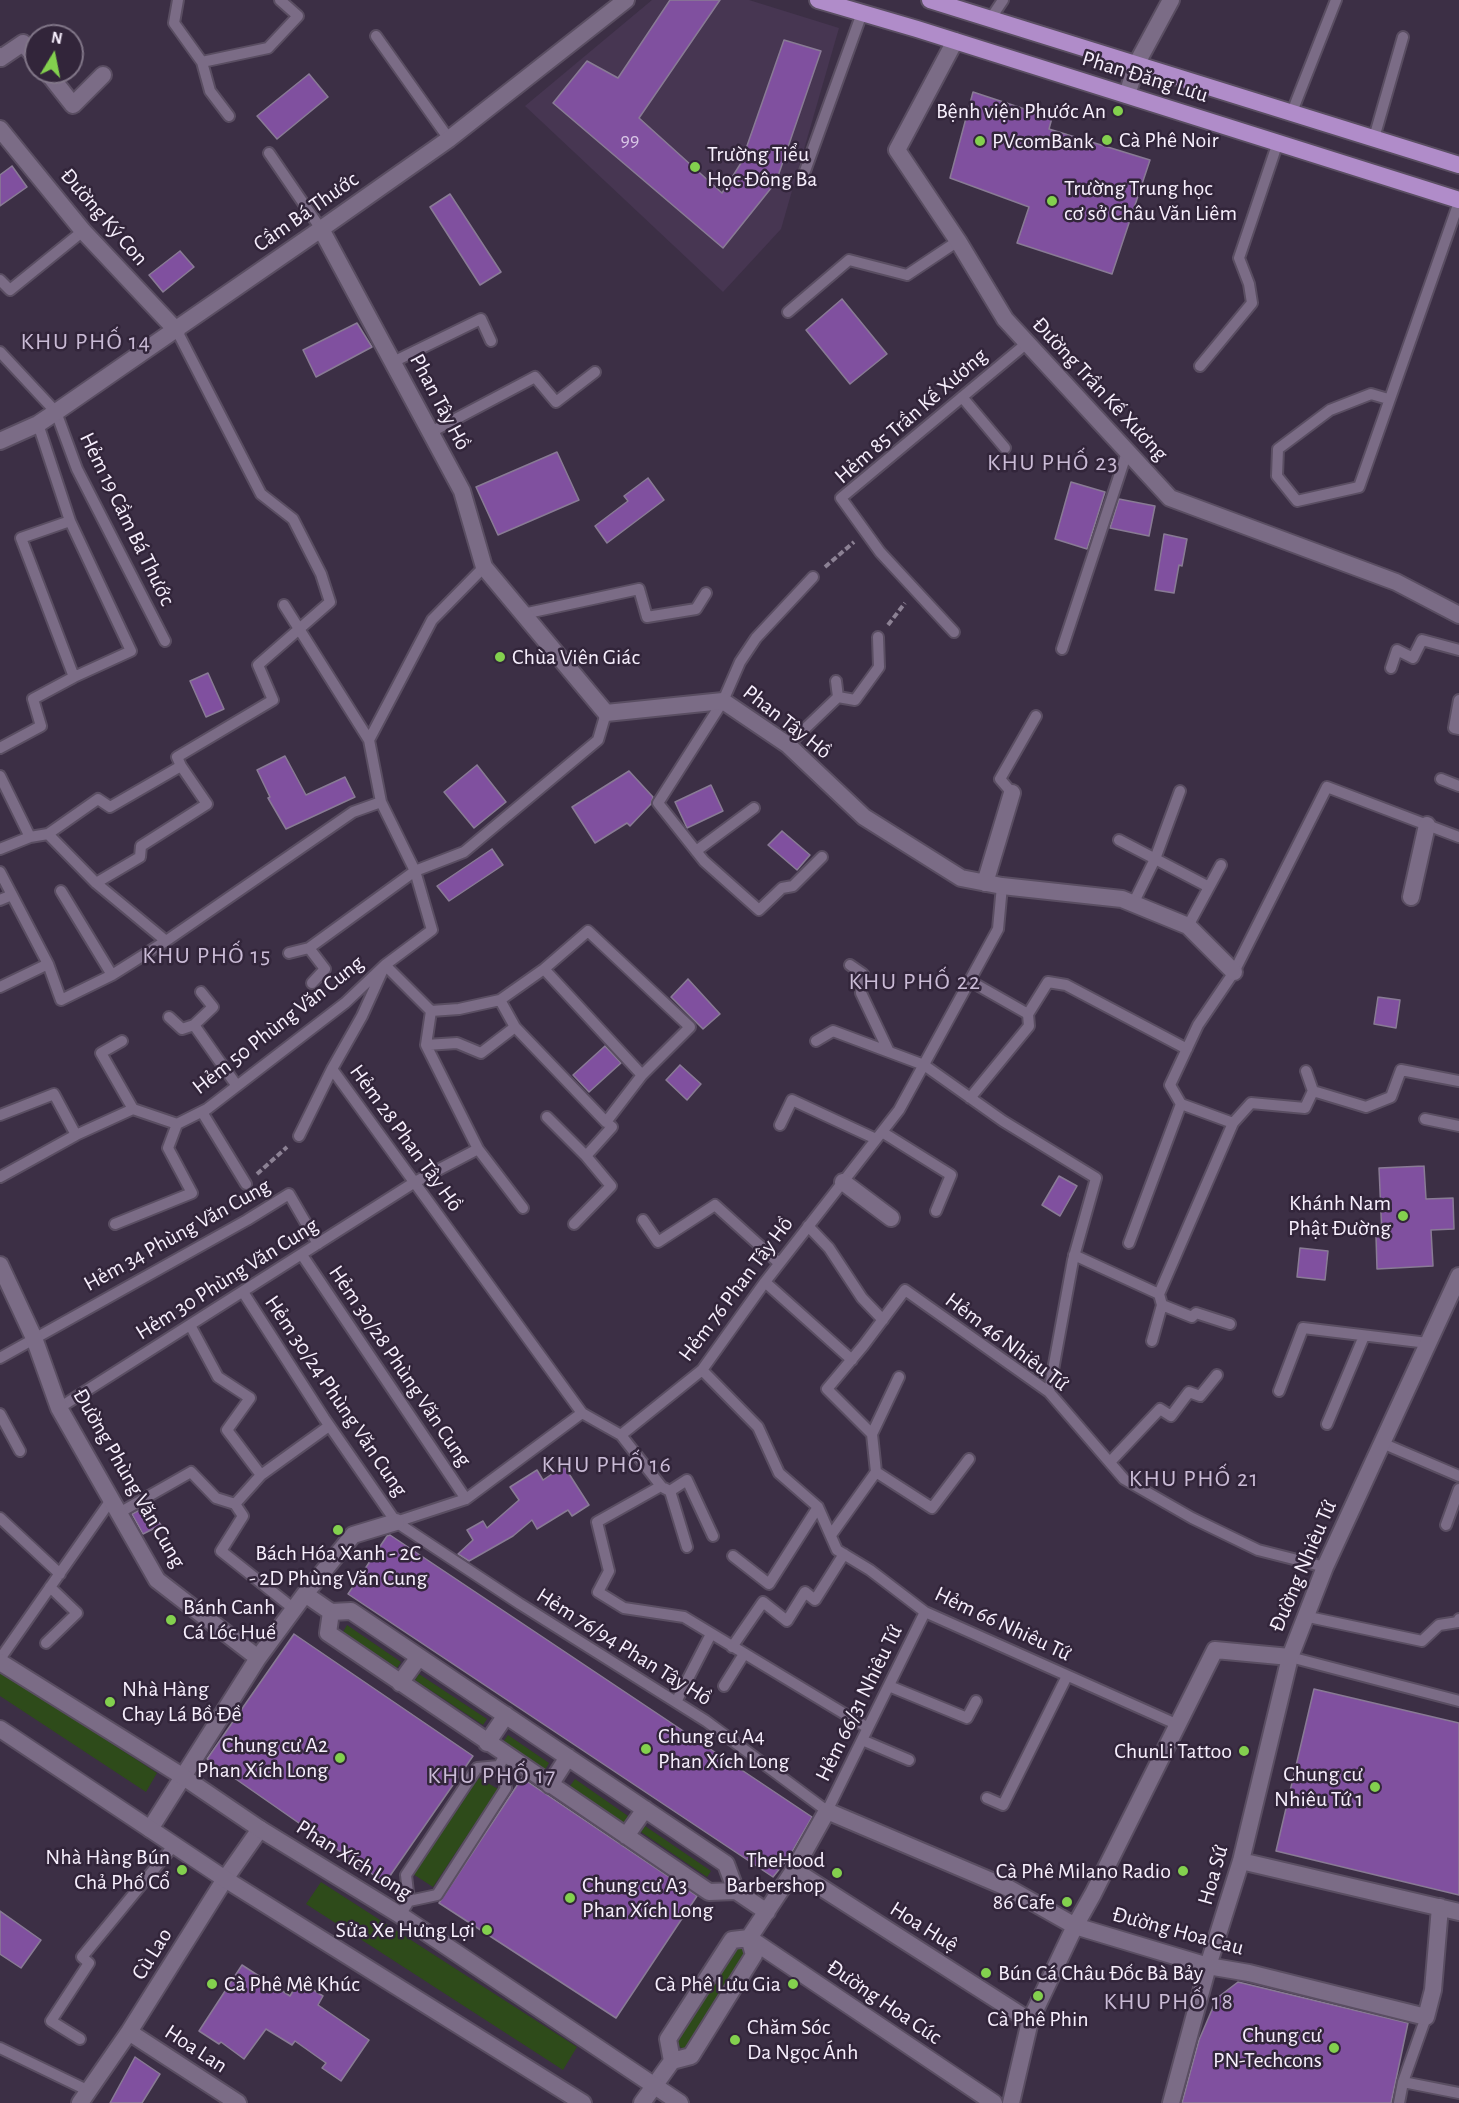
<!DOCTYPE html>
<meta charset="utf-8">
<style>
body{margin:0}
#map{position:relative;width:1459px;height:2103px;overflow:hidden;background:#3c2f45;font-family:"Alegreya Sans",sans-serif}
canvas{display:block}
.north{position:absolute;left:24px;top:24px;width:60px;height:60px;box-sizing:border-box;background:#32253a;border:2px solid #817688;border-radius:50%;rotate:10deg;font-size:16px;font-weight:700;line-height:24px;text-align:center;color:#f7effd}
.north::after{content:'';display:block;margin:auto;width:21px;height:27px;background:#83d04e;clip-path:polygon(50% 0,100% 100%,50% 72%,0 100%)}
</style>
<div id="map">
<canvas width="1459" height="2103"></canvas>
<div class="north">N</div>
</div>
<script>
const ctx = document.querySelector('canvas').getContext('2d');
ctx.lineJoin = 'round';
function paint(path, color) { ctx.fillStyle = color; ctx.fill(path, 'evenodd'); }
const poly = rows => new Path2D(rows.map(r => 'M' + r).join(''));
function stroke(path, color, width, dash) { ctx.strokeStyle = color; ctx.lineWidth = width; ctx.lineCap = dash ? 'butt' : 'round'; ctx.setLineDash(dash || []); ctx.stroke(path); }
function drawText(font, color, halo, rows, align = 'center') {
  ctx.font = font + ' "Alegreya Sans",sans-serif'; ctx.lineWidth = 5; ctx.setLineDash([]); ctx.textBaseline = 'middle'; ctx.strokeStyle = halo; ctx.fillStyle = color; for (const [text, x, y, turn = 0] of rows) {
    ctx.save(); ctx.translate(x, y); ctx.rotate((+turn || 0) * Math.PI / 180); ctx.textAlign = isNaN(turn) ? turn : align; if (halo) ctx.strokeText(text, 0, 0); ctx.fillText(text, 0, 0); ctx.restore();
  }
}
paint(poly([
 [652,0,749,0,839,28,781,229,723,292,525,106]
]), '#473652');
paint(poly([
 [347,1625,401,1662,397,1668,343,1632],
 [0,1671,157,1773,146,1792,0,1696],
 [419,1674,487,1719,483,1725,415,1680],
 [508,1735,549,1763,545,1770,503,1742],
 [479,1778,498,1789,433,1887,413,1874],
 [575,1779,628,1816,624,1823,570,1786],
 [645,1826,711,1871,707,1877,641,1832],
 [321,1882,577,2047,563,2070,306,1904],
 [738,1946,749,1953,685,2050,674,2043]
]), '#2e4b1a');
const building = poly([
 [670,0,720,0,639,118,722,193,741,163,784,40,821,51,776,182,723,248,553,103,587,61,618,78,670,0],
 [309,74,328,97,277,139,257,116,309,74],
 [973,92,1052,118,1049,129,1150,160,1112,274,1017,243,1029,207,950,178,973,92],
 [12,166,27,187,0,206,0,175,12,166],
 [450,194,501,272,480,285,430,207,450,194],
 [180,251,194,267,163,292,149,275,180,251],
 [842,299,887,354,850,384,806,330,842,299],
 [357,323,372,347,316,377,303,350,357,323],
 [557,452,579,500,498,535,476,487,557,452],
 [648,478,664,500,607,543,595,526,628,501,624,496,648,478],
 [1071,482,1105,492,1087,549,1055,539,1071,482],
 [1119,499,1155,506,1149,536,1110,528,1119,499],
 [1164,534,1187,539,1182,566,1179,565,1174,593,1155,590,1164,534],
 [208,673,224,709,206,717,190,681,208,673],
 [285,756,306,795,345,777,355,797,286,829,268,798,270,797,257,770,285,756],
 [477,765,506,802,474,828,444,792,477,765],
 [629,771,653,797,651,804,630,826,627,823,595,843,572,807,629,771],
 [711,785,723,811,687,828,675,802,711,785],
 [782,831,810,855,797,870,768,845,782,831],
 [492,849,503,865,449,901,437,886,492,849],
 [688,979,720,1014,703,1029,671,997,688,979],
 [1378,997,1400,1000,1396,1028,1374,1024,1378,997],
 [605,1046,621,1063,589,1092,573,1075,605,1046],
 [680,1065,701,1084,687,1100,666,1080,680,1065],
 [1424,1166,1426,1199,1453,1198,1454,1229,1431,1230,1433,1266,1377,1269,1376,1236,1382,1236,1379,1168,1424,1166],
 [1059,1176,1077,1186,1060,1216,1042,1205,1059,1176],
 [1300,1248,1328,1251,1325,1280,1297,1277,1300,1248],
 [564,1466,589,1505,572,1516,568,1510,537,1529,532,1520,513,1536,469,1561,458,1554,473,1540,467,1530,483,1521,487,1528,519,1500,510,1487,537,1470,543,1480,564,1466],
 [147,1506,161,1525,143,1534,132,1514,147,1506],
 [390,1535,812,1817,789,1857,773,1877,348,1594,387,1536,390,1535],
 [294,1634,473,1756,385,1883,207,1759,294,1634],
 [1314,1689,1459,1723,1459,1895,1276,1851,1314,1689],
 [522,1778,697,1896,616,2018,439,1903,522,1778],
 [0,1911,41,1940,21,1968,0,1954,0,1911],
 [242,1965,290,1996,299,1981,323,1996,318,2005,369,2040,341,2081,322,2068,326,2063,295,2041,292,2045,266,2029,244,2059,221,2042,219,2044,199,2031,242,1965],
 [1238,1982,1408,2023,1391,2103,1182,2103,1199,2040,1217,1998,1238,1982],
 [135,2057,160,2074,142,2103,110,2103,135,2057]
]);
paint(building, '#80509f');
stroke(building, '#897b95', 1.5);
const service = poly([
 [178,0,174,23,202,62,210,91,229,116],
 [991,18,1003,0],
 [376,36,449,139],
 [202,62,268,48,298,16,280,0],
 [1292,112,1336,0],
 [1374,138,1403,37],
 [269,153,321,229],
 [805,171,862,13],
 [0,280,10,290,83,231],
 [788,312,849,260,907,275,958,241],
 [0,352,56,412,77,469,165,641],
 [393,362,481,319,491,341],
 [1200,366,1252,303,1249,284,1239,258,1278,142],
 [962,397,1005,448],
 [1388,399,1371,394,1330,410,1278,449,1277,476,1297,501,1359,487,1459,202],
 [431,432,535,377,556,402,595,372],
 [70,521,21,538,74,677],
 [484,567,432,620,369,740,381,802,415,871,432,930,385,965,362,1016,332,1069,582,1413],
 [813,577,756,638,740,662,723,701,658,803,704,861,759,910,782,888,793,886,822,857],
 [284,605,369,740],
 [523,614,639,589,647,617,696,609,706,593],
 [954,632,880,552,841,498,1027,343],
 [1062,649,1127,452],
 [1391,668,1397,650,1413,658,1422,640,1459,650],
 [836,681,838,697],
 [1459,700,1454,728,1459,729],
 [788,745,838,697,855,700,879,667,878,637],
 [0,748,41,726,33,699,74,677,131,651,70,521,38,424],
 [0,776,30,837],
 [1441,779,1459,786],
 [1012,793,1000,779,1036,716],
 [48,834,98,799,110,807,181,766,177,757,273,700,258,665,330,602,321,574,293,519,261,494,177,331],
 [1119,840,1209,887],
 [0,849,30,837,48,834,96,883,166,941],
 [696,851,754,808],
 [0,872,48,964,0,987],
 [96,883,140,857,141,846,207,804,181,766],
 [61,891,112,975],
 [0,900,12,895],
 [1133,904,1155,859,1180,791],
 [1188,926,1221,865],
 [309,948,325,969,312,983],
 [289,953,309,948,415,871,464,852,598,740,606,713],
 [48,964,61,1000,112,975,166,941,353,812,381,802],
 [850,965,863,974,861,993,889,1052],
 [970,981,1028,1014],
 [201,992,213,1007,194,1025,237,1086],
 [500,1000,515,1027,606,1122,642,1075],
 [431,1011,426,1045,478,1149,523,1208],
 [169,1017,182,1029,194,1025],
 [122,1041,101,1053,133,1109],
 [816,1041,833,1031,924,1065,1003,1121,1096,1178,1073,1260,1049,1392],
 [426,1045,457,1043,481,1053,515,1027],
 [1306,1071,1313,1091],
 [970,1098,1029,1026,1028,1014,1048,982,1066,985,1187,1049],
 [202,1112,246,1184],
 [0,1115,54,1094,76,1135],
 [547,1117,586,1156,611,1186,574,1224],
 [1425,1119,1459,1126],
 [1233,1123,1251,1103,1305,1108,1313,1091,1366,1107,1391,1097,1401,1070,1459,1081],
 [780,1125,792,1100,876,1139],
 [882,1132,951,1175,936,1211],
 [299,1136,332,1069],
 [586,1156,612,1127,606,1122],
 [0,1177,76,1135,133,1109,177,1124,207,1109,345,1003,385,965,431,1011,459,1009,500,1000,544,969,642,1075,690,1027,588,931,544,969],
 [643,1220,658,1242,715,1205,779,1263],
 [115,1224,192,1193,168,1148,177,1124],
 [808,1226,829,1248,862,1298,883,1320],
 [1129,1243,1181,1104],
 [302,1255,466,1499],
 [1074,1255,1159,1294],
 [765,1282,852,1360],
 [243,1292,324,1418,396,1522,520,1604,706,1721,827,1811,925,1612],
 [1162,1305,1192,1317,1196,1313,1230,1324],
 [190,1325,218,1377,250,1398,227,1430,261,1475],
 [1152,1341,1162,1305,1159,1294,1233,1123,1181,1104,1170,1085,1198,1025,1234,972,1327,787,1459,837],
 [0,1358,247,1220,289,1194,318,1244],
 [702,1370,758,1427,779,1473,818,1507,837,1550,870,1570,925,1612,1176,1724],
 [1279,1391,1303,1328,1428,1343],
 [59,1408,415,1182,478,1149],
 [0,1414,20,1451],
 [1327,1424,1364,1336],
 [872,1434,827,1389,863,1346,905,1290,1049,1392,1124,1479,1192,1518,1258,1550,1325,1567],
 [1382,1443,1459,1476],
 [1110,1462,1160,1409,1171,1416,1189,1392,1200,1396,1217,1375],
 [876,1472,872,1434,899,1377],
 [664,1488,670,1491,687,1547],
 [670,1491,687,1480,713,1536],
 [235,1504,243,1516,221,1551,294,1609],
 [119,1513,191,1472,216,1498,235,1504,261,1475,329,1426],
 [0,1518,60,1574],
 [396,1522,466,1499,582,1413,621,1435],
 [1446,1525,1459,1489],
 [831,1535,876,1472,932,1508,969,1459],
 [733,1556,769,1584,818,1507],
 [1304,1616,1422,1641,1439,1625,1458,1622,1459,1619],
 [46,1643,77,1613,50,1587],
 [732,1647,763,1602,787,1621,805,1592,815,1600,844,1554],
 [1290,1657,1459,1701],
 [0,1659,111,1500],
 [724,1686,744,1654],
 [889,1686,967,1718,976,1701],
 [676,1702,711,1634],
 [868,1728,684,1617,624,1608,598,1592,609,1571,597,1522,661,1486,621,1435,702,1370,765,1282,899,1110,998,929,1002,886],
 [862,1740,909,1760],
 [987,1798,1003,1805,1067,1676],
 [409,1901,437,1895,506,1788,499,1766],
 [400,1915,409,1901,406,1875,477,1768,499,1766,505,1755],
 [80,2039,51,2021,89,1963,82,1957,174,1845],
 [0,2048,89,2091],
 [1403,2082,1459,2093],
 [1399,2103,1403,2082,1426,2017]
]);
const minor = poly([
 [955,41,897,150,958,241,1005,319,1170,498,1396,582,1459,615],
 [0,56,1,58,23,43,36,58],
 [47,72,73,105,103,75],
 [1127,95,1137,63,1171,0],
 [0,129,83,231,177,331],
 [321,229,462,491,484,567,606,713,723,701,788,745,864,817,961,878,1002,886,1122,899,1188,926,1234,972],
 [0,441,38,424,56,412,321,229,449,139,626,0],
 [985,883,1012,793],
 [1411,897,1427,825],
 [843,1182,891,1218],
 [0,1265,34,1338,59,1408,157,1580,258,1658,150,1829],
 [305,1594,331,1612],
 [331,1612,328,1633,709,1892,736,1891],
 [331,1612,351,1611,726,1864,736,1891],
 [258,1658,305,1594,353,1535,396,1522],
 [400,1683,419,1657],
 [487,1743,506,1715],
 [550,1785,568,1757],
 [626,1836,645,1809],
 [1241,1861,1459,1912],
 [794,1870,1030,2021],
 [736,1891,767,1912],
 [749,1938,994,2103],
 [129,2032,238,2103],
 [672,2061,668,2039,732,1940,749,1938,794,1870,827,1811,1008,1888,1075,1926,1208,1966,1249,1973,1426,2017,1433,1990,1440,1907],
 [80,2103,129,2032,225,1879,260,1829],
 [642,2103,672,2061,691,2056,754,1955,749,1938],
 [1011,2103,1030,2021,1075,1926,1093,1894,1215,1650,1290,1657,1325,1567,1459,1276],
 [1171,2103,1208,1966,1241,1861,1290,1657]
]);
const tertiary = poly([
 [0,1662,182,1776,260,1829,400,1915,680,2103],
 [0,1729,225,1879,583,2103]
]);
const primary = poly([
 [818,0,917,29,1459,200],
 [930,0,1459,165]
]);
stroke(service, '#5a4e62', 14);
stroke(minor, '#5a4e62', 20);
stroke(tertiary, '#5a4e62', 20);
stroke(primary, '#5a4e62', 20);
stroke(poly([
 [825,567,854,542],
 [888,625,905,603],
 [257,1174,287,1147]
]), '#8c8194', 4, [6, 3]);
stroke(service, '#7b6c86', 10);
stroke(minor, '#7b6c86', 16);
stroke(tertiary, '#7b6c86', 16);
stroke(primary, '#b08cc9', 16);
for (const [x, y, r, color] of [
 [1118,111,6,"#83d04e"],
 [1107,140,6,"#83d04e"],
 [980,141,6,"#83d04e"],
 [695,167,6,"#83d04e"],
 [1052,201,6,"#83d04e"],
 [500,657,6,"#83d04e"],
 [1403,1216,6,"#83d04e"],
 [338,1530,6,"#83d04e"],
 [171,1620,6,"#83d04e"],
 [110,1702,6,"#83d04e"],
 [646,1749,6,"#83d04e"],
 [1244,1751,6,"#83d04e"],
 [340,1758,6,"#83d04e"],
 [1375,1787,6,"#83d04e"],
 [182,1870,6,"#83d04e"],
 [1183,1871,6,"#83d04e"],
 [837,1873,6,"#83d04e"],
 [570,1898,6,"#83d04e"],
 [1067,1902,6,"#83d04e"],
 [487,1930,6,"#83d04e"],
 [986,1973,6,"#83d04e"],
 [212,1984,6,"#83d04e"],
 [793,1984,6,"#83d04e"],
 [1038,1996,6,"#83d04e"],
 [735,2040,6,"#83d04e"],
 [1334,2048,6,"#83d04e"]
]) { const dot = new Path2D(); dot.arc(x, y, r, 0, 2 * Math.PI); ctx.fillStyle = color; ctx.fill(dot); stroke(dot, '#32253a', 2); }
drawText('20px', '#d9c7e6', null, [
 ["99",630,140]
]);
drawText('22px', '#f7effd', '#32253a', [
 ["Phan Đăng Lưu",1145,77,17],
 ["Cầm Bá Thước",306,212,-35],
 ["Đường Ký Con",104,217,49],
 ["Đường Trần Kế Xương",1100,389,47],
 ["Phan Tây Hồ",440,402,62],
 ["Hẻm 85 Trần Kế Xương",911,416,-41],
 ["Hẻm 19 Cầm Bá Thước",127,519,64],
 ["Phan Tây Hồ",787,722,38],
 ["Hẻm 50 Phùng Văn Cung",278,1025,-38],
 ["Hẻm 28 Phan Tây Hồ",406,1138,54],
 ["Hẻm 34 Phùng Văn Cung",177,1235,-29],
 ["Hẻm 30 Phùng Văn Cung",227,1279,-32],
 ["Hẻm 76 Phan Tây Hồ",736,1289,-53],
 ["Hẻm 46 Nhiêu Tứ",1007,1342,37],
 ["Hẻm 30/28 Phùng Văn Cung",400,1366,56],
 ["Hẻm 30/24 Phùng Văn Cung",336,1396,56],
 ["Đường Phùng Văn Cung",129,1478,60],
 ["Đường Nhiêu Tứ",1303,1566,-67],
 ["Hẻm 66 Nhiêu Tứ",1003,1624,25],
 ["Hẻm 76/94 Phan Tây Hồ",624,1647,32],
 ["Hẻm 66/31 Nhiêu Tứ",859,1703,-64],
 ["Phan Xích Long",354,1860,32],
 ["Hoa Sứ",1213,1875,-74],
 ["Hoa Huệ",924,1927,32],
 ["Đường Hoa Cau",1178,1931,15],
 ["Cù Lao",152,1954,-58],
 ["Đường Hoa Cúc",884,2002,34],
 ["Hoa Lan",196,2049,33]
]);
drawText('22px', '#f7effd', '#32253a', [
 ["Bệnh viện Phước An",1106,111],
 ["Cà Phê Noir",1119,140,"left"],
 ["PVcomBank",992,141,"left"],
 ["Trường Tiểu",707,154,"left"],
 ["Học Đông Ba",707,179,"left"],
 ["Trường Trung học",1064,188,"left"],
 ["cơ sở Châu Văn Liêm",1064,213,"left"],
 ["Chùa Viên Giác",512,657,"left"],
 ["Khánh Nam",1391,1203],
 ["Phật Đường",1391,1228],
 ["Bách Hóa Xanh - 2C",338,1553,"center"],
 ["- 2D Phùng Văn Cung",338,1578,"center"],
 ["Bánh Canh",183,1607,"left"],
 ["Cá Lóc Huế",183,1632,"left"],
 ["Nhà Hàng",122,1689,"left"],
 ["Chay Lá Bồ Đề",122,1714,"left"],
 ["Chung cư A4",658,1736,"left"],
 ["Phan Xích Long",658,1761,"left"],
 ["Chung cư A2",328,1745],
 ["Phan Xích Long",328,1770],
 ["ChunLi Tattoo",1232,1751],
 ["Chung cư",1363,1774],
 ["Nhiêu Tứ 1",1363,1799],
 ["Nhà Hàng Bún",170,1857],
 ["Chả Phố Cổ",170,1882],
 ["TheHood",825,1860],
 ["Barbershop",825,1885],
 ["Cà Phê Milano Radio",1171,1871],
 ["Chung cư A3",582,1885,"left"],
 ["Phan Xích Long",582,1910,"left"],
 ["86 Cafe",1055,1902],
 ["Sửa Xe Hưng Lợi",475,1930],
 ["Bún Cá Châu Đốc Bà Bảy",998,1973,"left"],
 ["Cà Phê Mê Khúc",224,1984,"left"],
 ["Cà Phê Lưu Gia",781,1984],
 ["Cà Phê Phin",1038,2019,"center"],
 ["Chăm Sóc",747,2027,"left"],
 ["Da Ngọc Ánh",747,2052,"left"],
 ["Chung cư",1322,2035],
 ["PN-Techcons",1322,2060]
], 'right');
ctx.letterSpacing = '1.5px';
drawText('24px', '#cabbd6', '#32253a', [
 ["KHU PHỐ 14",86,342],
 ["KHU PHỐ 23",1053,463],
 ["KHU PHỐ 15",207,956],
 ["KHU PHỐ 22",915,982],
 ["KHU PHỐ 16",607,1465],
 ["KHU PHỐ 21",1194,1479],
 ["KHU PHỐ 17",492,1776],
 ["KHU PHỐ 18",1169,2002]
]);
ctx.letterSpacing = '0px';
</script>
